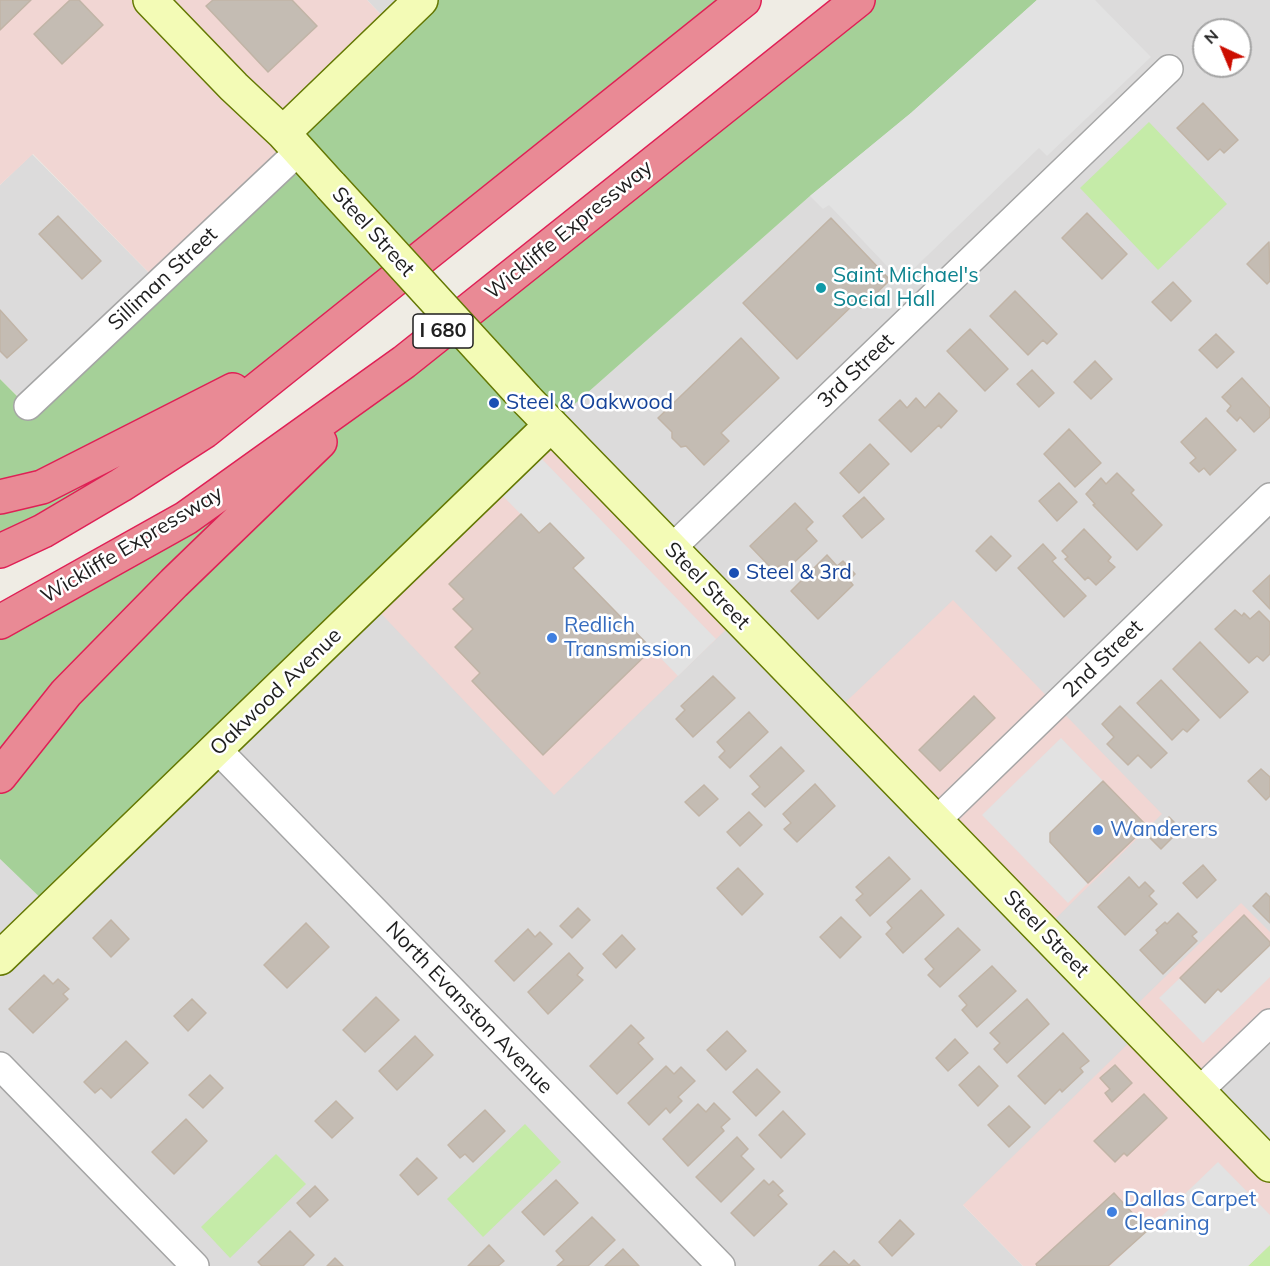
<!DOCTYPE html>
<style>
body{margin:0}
#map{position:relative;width:1270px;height:1266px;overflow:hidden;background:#efece4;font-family:Mulish,sans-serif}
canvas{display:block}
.north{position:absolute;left:1192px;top:18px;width:60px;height:60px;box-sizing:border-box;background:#fff;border:2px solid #a5a5a5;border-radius:50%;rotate:316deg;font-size:16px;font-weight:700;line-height:24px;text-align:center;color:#1e1e1e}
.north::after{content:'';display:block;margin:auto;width:21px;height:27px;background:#cc0d00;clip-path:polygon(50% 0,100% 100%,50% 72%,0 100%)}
</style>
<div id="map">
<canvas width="1270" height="1266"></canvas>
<div class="north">N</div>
</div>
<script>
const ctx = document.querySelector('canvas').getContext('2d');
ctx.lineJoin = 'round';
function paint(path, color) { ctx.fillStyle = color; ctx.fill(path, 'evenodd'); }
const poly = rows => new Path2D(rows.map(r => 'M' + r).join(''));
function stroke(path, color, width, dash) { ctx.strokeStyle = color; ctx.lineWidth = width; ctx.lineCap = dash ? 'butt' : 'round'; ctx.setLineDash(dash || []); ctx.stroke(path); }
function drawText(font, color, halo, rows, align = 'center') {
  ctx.font = font + ' Mulish,sans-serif'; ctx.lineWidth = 5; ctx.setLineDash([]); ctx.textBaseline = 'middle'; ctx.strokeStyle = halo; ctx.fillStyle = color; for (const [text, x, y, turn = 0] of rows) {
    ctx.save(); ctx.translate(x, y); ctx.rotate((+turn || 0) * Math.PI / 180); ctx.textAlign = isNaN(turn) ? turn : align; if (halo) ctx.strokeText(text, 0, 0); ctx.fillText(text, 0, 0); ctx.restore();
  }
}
paint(poly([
 [367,0,421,0,393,27],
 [1037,0,1270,0,1270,1165,963,1205,1023,1266,0,1266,0,859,51,908,551,425,810,196,911,113],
 [1204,30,1240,30,1240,66,1204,66],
 [32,154,159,283,28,406,0,379,0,185]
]), '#dcdbdb');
paint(poly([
 [0,0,367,0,393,27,299,151,159,283,33,154,0,185],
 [551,425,738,618,554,795,369,601],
 [953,600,1162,814,1043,931,832,715],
 [1241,903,1270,932,1270,1023,1199,1092,1270,1165,1270,1266,1023,1266,963,1205,1140,1032,1125,1016]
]), '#f1d6d3');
paint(poly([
 [1149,122,1227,204,1158,270,1080,188],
 [525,1124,561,1162,483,1237,447,1199],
 [276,1154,306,1184,230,1258,201,1227],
 [1270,1245,1270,1266,1248,1266]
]), '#c5eba8');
paint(poly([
 [421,0,744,0,205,431,0,551,0,379,27,406,299,152,283,133],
 [855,0,1037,0,911,113,810,196,551,425,52,909,0,859,0,622,186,518]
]), '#a5d098');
paint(poly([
 [1037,0,1095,0,1151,57,1047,156,1039,148,901,281,829,205,823,209,810,196,911,113],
 [541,458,716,639,678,676,573,568,583,557,550,523,539,533,502,495],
 [1061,738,1103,781,1050,833,1050,842,1088,883,1068,903,982,815],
 [1270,945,1270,977,1203,1043,1159,998,1180,978,1205,1003,1218,989,1222,992],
 [1218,1162,1270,1215,1270,1245,1248,1266,1110,1266]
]), '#e2e2e2');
const building = poly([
 [0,0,31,0,0,30,0,0],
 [70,0,79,0,103,25,62,64,34,34,70,0],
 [213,0,292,0,317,26,268,72,206,6,213,0],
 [1203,103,1238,140,1224,153,1220,149,1208,160,1177,128,1203,103],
 [1087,213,1127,254,1102,279,1062,238,1087,213],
 [58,216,101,261,82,279,39,234,58,216],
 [831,218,890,280,861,308,856,302,797,359,743,303,831,218],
 [1269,242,1270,281,1267,284,1247,264,1269,242],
 [1173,282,1191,301,1171,321,1152,302,1173,282],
 [1015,291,1057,334,1047,344,1043,340,1028,355,990,316,1015,291],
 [0,310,27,340,7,358,0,351,0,310],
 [970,329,1008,369,985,391,947,351,970,329],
 [1216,334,1234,352,1217,368,1199,350,1216,334],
 [741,338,779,378,721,433,729,441,704,465,686,446,681,447,672,438,672,432,658,418,741,338],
 [1095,361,1112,379,1091,399,1074,382,1095,361],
 [1032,370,1054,393,1039,407,1017,384,1032,370],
 [1242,378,1270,408,1270,417,1254,432,1240,417,1237,421,1227,411,1231,406,1222,397,1242,378],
 [939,393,957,411,941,428,939,425,911,452,879,420,900,400,907,408,916,398,925,408,939,393],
 [1206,418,1236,450,1210,475,1204,468,1199,472,1190,463,1196,458,1181,442,1206,418],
 [1069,429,1101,463,1075,487,1044,454,1069,429],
 [870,444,889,464,859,493,840,473,870,444],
 [1117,473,1134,490,1131,493,1162,525,1137,550,1093,505,1095,504,1086,494,1101,478,1106,484,1117,473],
 [1059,483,1077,502,1057,521,1039,501,1059,483],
 [864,497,884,519,862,538,843,516,864,497],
 [795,503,813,522,806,529,817,541,785,571,779,566,774,571,750,546,795,503],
 [521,514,539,533,550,523,584,558,573,568,652,649,543,755,472,681,480,673,455,647,473,629,453,609,464,599,449,584,521,514],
 [1084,529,1111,557,1108,561,1115,567,1096,585,1088,577,1085,580,1065,559,1068,557,1062,551,1084,529],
 [991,536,1011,556,996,571,976,551,991,536],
 [1043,544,1056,558,1052,561,1086,596,1064,617,1018,568,1043,544],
 [827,555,837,566,843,561,855,574,849,580,853,585,818,619,791,591,827,555],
 [1270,575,1270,609,1253,591,1270,575],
 [1235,610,1242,616,1244,613,1250,619,1259,611,1270,622,1270,654,1263,661,1257,656,1249,663,1215,629,1235,610],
 [1200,642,1248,692,1220,718,1173,669,1200,642],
 [713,676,735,698,693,737,676,719,685,710,681,706,713,676],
 [1161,680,1199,720,1187,732,1183,729,1172,740,1137,703,1161,680],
 [974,696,995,718,940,771,919,750,974,696],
 [1120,706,1167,753,1151,768,1138,755,1128,765,1107,744,1114,737,1102,724,1120,706],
 [749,712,768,732,730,768,719,757,725,751,717,742,749,712],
 [781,747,804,771,765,807,752,794,760,787,750,776,781,747],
 [1261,769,1270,777,1270,796,1266,800,1248,781,1261,769],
 [1103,781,1147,826,1088,883,1050,842,1050,833,1103,781],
 [815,784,835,806,797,842,784,829,791,823,783,814,815,784],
 [704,785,718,799,699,816,685,802,704,785],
 [749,812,762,825,740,846,727,832,749,812],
 [1169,817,1181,829,1161,849,1149,837,1169,817],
 [889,857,910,879,870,916,856,900,863,894,856,887,889,857],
 [1203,865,1216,880,1197,898,1183,883,1203,865],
 [738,868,763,894,742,915,717,888,738,868],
 [1129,877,1139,888,1145,882,1154,891,1149,896,1157,904,1125,935,1098,907,1129,877],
 [921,890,944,915,903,953,886,934,892,928,887,922,921,890],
 [1266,893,1270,897,1270,923,1253,906,1266,893],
 [578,908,590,920,572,938,560,926,578,908],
 [1178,913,1197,932,1192,936,1197,941,1163,974,1140,950,1158,933,1156,930,1165,922,1167,924,1178,913],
 [1244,915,1270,942,1270,945,1221,992,1218,989,1205,1003,1180,978,1244,915],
 [841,917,861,937,840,958,820,937,841,917],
 [111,920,129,939,111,957,93,938,111,920],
 [306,923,329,947,287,988,264,965,306,923],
 [958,928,980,950,940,987,928,975,934,969,925,959,958,928],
 [528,929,535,937,540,932,552,944,514,981,495,961,528,929],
 [622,935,635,949,616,968,603,954,622,935],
 [569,953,583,968,577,975,583,980,548,1014,528,992,569,953],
 [992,966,1016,991,977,1027,962,1010,967,1005,959,996,992,966],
 [44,975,53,984,58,979,69,989,63,994,68,999,33,1033,9,1009,44,975],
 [376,997,399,1020,365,1052,343,1030,376,997],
 [192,999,206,1013,188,1031,174,1016,192,999],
 [1027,999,1049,1024,1007,1063,994,1049,1000,1043,990,1033,1027,999],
 [631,1025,644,1038,638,1043,653,1059,617,1094,590,1066,631,1025],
 [727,1031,746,1051,726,1070,707,1050,727,1031],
 [1063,1033,1089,1061,1080,1068,1083,1072,1062,1092,1060,1089,1045,1104,1018,1076,1063,1033],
 [415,1036,433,1055,397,1090,379,1071,415,1036],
 [955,1039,968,1053,948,1071,936,1058,955,1039],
 [126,1041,148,1063,111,1098,101,1088,95,1093,84,1082,126,1041],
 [1115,1065,1132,1083,1112,1102,1105,1093,1110,1089,1100,1078,1115,1065],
 [666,1066,674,1074,681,1067,695,1081,678,1097,682,1101,670,1113,666,1108,649,1125,628,1103,666,1066],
 [979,1066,998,1086,978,1106,959,1085,979,1066],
 [757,1069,780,1092,756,1116,733,1092,757,1069],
 [210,1075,223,1088,203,1108,189,1095,210,1075],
 [1144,1094,1167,1118,1127,1156,1124,1153,1115,1162,1094,1141,1144,1094],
 [336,1101,353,1118,332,1138,315,1121,336,1101],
 [714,1103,730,1119,721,1127,724,1131,688,1166,663,1139,698,1104,706,1112,714,1103],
 [1009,1106,1030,1127,1009,1147,988,1125,1009,1106],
 [485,1110,505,1131,473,1162,465,1154,460,1158,448,1145,485,1110],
 [783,1111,805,1134,781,1158,759,1135,783,1111],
 [186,1119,207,1141,174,1174,152,1152,186,1119],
 [737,1137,748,1149,741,1156,754,1169,721,1202,696,1177,737,1137],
 [417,1158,437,1178,418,1195,400,1175,417,1158],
 [556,1180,578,1203,544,1235,522,1212,556,1180],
 [764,1180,769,1185,773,1181,783,1191,778,1195,787,1204,754,1236,731,1213,764,1180],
 [315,1186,328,1200,310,1217,297,1203,315,1186],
 [1114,1193,1148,1230,1108,1266,1037,1266,1036,1264,1114,1193],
 [592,1217,615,1240,588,1266,557,1266,564,1260,556,1251,592,1217],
 [900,1220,914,1234,892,1256,879,1242,900,1220],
 [290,1231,314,1255,303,1266,262,1266,258,1262,290,1231],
 [489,1245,504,1261,498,1266,468,1266,489,1245],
 [623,1249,639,1266,605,1266,623,1249],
 [834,1251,849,1265,854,1260,860,1266,819,1266,834,1251],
 [335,1258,343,1266,327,1266,335,1258]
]);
paint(building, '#c4bcb3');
stroke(building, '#c1b4a6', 1.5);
const street = poly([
 [28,406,299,151],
 [671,549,1169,69],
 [217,749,721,1266],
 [936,821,1270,497],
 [0,1066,195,1266],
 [1198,1092,1270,1023]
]);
const secondary = poly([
 [150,0,234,87,283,133,331,186],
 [283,133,421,0],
 [526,399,1270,1165],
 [0,958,551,425]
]);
const highway = poly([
 [0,497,42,487,233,390],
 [0,551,43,531,121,485,205,431,744,0],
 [0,622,186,518,404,362,858,0],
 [0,776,66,693,174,583,320,442]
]);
stroke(street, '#a5a5a5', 30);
stroke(secondary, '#647802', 36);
stroke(highway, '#df2055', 36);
stroke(street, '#fff', 27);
stroke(secondary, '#f3fbb6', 33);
stroke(highway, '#e98a95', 33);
const secondaryBridge = poly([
 [331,186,526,399]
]);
stroke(secondaryBridge, '#647802', 36, []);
stroke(secondaryBridge, '#f3fbb6', 33);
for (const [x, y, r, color] of [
 [821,288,6,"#0f9aa8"],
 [494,403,6,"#1a4fb4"],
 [734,573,6,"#1a4fb4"],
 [552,638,6,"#3f7fe0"],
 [1098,830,6,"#3f7fe0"],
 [1112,1212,6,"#3f7fe0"]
]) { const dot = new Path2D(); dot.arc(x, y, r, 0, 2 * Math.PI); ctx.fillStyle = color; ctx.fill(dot); stroke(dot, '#fff', 2); }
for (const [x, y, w] of [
 [443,331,60]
]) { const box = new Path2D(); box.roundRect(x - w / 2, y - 17, w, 34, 4.5); ctx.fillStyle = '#fff'; ctx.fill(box); stroke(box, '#1e1e1e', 1.5); }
drawText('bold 20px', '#1e1e1e', null, [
 ["I 680",443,331]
]);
drawText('21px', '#1e1e1e', '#fff', [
 ["Wickliffe Expressway",569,230,-39],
 ["Steel Street",373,232,48],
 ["Silliman Street",163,279,-43],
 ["3rd Street",856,371,-44],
 ["Wickliffe Expressway",132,545,-31],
 ["Steel Street",707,586,46],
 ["2nd Street",1103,659,-44],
 ["Oakwood Avenue",276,692,-44],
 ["Steel Street",1046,934,46],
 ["North Evanston Avenue",469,1008,46]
]);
drawText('21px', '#0d838f', '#fff', [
 ["Saint Michael's",833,276],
 ["Social Hall",833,300]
], 'left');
drawText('21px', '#164399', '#fff', [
 ["Steel & Oakwood",506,403],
 ["Steel & 3rd",746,573]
], 'left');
drawText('21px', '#366cbe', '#fff', [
 ["Redlich",564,626],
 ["Transmission",564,650],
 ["Wanderers",1110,830],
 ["Dallas Carpet",1124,1200],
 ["Cleaning",1124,1224]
], 'left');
</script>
